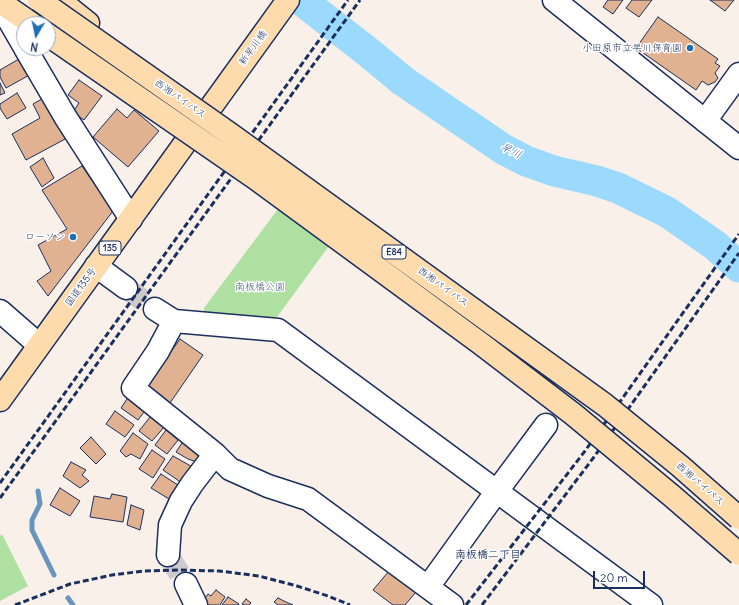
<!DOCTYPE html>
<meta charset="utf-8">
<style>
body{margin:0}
#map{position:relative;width:739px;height:605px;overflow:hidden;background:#f9f0e9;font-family:Delius,sans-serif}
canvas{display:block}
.north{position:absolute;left:16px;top:16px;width:40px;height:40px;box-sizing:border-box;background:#fff;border:1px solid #a4acbf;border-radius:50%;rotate:189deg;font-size:11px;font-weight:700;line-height:16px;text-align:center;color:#1b2f5e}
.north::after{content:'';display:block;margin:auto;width:14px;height:18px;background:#1f6fb2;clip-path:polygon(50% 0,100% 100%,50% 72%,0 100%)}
.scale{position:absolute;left:593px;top:571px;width:52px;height:18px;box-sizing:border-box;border:2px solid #1b2f5e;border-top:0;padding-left:5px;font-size:12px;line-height:14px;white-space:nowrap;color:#1b2f5e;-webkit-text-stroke:3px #fff;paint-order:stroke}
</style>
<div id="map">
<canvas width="739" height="605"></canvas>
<div class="north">N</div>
<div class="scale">20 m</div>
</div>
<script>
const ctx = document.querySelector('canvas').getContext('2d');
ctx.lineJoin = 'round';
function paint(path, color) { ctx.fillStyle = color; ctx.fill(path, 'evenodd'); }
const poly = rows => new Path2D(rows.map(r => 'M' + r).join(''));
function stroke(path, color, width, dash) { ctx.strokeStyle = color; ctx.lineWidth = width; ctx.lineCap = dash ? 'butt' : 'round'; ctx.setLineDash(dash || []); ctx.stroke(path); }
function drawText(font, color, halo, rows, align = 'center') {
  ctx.font = font + ' Delius,"Klee One",sans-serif'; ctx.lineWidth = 3; ctx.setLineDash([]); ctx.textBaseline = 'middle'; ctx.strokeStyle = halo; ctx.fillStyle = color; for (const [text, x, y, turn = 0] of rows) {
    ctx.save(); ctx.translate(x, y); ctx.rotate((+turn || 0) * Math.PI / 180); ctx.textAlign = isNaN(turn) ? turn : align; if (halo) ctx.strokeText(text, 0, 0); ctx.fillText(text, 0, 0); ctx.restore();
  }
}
paint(poly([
 [278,209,329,246,277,317,260,319,204,316,204,308],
 [2,534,28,586,0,601,0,536]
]), '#aee0a1');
stroke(poly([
 [38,491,40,504,32,520,32,530,54,575],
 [68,598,73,605]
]), '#6895bd', 5);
stroke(poly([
 [301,0,368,52,403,81,503,149,526,161,554,171,597,181,618,188,667,212,716,246,739,267]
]), '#9bd9fd', 31);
const building = poly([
 [608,0,623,0,613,14,603,7,608,0],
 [632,0,652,0,639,17,626,8,632,0],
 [710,0,734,0,725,11,710,0],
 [658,17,718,59,715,63,720,66,715,73,718,78,715,82,708,85,702,81,696,90,636,48,658,17],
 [24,56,33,73,6,88,0,77,0,70,24,56],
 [79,80,102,96,84,120,73,112,79,103,68,95,79,80],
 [0,83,5,93,0,95,0,83],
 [17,93,26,108,7,119,0,108,0,104,17,93],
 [47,96,69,137,26,160,12,134,40,118,33,104,47,96],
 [117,109,127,118,134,110,159,131,128,167,93,137,117,109],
 [43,158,54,178,42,187,30,167,43,158],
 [82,166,113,211,48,296,37,281,51,271,38,245,67,229,42,190,82,166],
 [180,339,203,355,170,403,146,387,180,339],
 [129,396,147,408,138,420,121,408,129,396],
 [115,411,134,425,125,437,106,424,115,411],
 [150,417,165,426,152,441,139,431,150,417],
 [166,430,178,440,167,454,155,445,166,430],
 [133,433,148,444,140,459,131,454,126,457,120,451,133,433],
 [91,437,106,454,96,464,80,448,91,437],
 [184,440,202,452,197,462,188,459,176,452,184,440],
 [152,450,165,459,153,478,139,469,152,450],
 [173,456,196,469,185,485,163,470,173,456],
 [71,462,86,470,82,475,89,481,80,488,63,476,71,462],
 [161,474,184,489,174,502,151,488,161,474],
 [60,488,80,501,70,516,50,505,60,488],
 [112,494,127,497,123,522,90,517,94,496,110,499,112,494],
 [131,505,144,510,140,530,127,525,131,505],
 [389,571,416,592,405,605,393,605,373,590,389,571],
 [216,590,225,597,220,605,204,605,202,602,208,594,211,596,216,590],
 [228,597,239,604,238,605,222,605,228,597],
 [278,598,286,602,293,605,278,605,274,602,278,598],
 [246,599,251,603,249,605,245,605,242,604,246,599]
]);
paint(building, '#e0b291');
stroke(building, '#1b2f5e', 1);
stroke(poly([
 [126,288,155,309],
 [168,555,186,584]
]), '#cdc9cd', 22, [22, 11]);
const minor = poly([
 [554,0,739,148],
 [6,15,24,46],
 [25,48,66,118,131,219],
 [705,121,739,74],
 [96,266,126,288],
 [155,309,174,321,278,330,651,605],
 [0,311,39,345],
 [174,321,158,351,133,388,215,454,230,469,268,486,308,499,452,605],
 [168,555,170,525,181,501,192,484,215,454],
 [186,584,196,605],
 [428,587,497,491,546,425]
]);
const highway = poly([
 [59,0,88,23],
 [0,2,32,24],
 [0,400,288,0]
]);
stroke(minor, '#1b2f5e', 25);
stroke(highway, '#1b2f5e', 25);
stroke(minor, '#fff', 22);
stroke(highway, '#fedbac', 22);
stroke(poly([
 [0,483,348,0],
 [0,498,360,0],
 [15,605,70,584,112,575,144,571,180,570,219,571,259,576,297,586,328,596,350,605],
 [466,605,585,451,739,234],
 [482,605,594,457,739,253]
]), '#1b2f5e', 3, [6, 3]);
const highwayBridge = poly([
 [39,0,230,134,605,405,680,466,739,518],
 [48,35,255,178,480,343,573,414,672,496,739,554]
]);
stroke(highwayBridge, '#1b2f5e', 25, []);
stroke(highwayBridge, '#fedbac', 22);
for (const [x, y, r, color] of [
 [690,48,4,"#1f6fb2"],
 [73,237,4,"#1f6fb2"]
]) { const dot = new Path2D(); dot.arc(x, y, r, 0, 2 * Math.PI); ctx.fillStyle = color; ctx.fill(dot); stroke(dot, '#fff', 1.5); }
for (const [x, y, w] of [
 [110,248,22],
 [394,252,24]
]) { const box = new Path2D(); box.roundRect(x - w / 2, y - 7, w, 14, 3); ctx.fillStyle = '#fff'; ctx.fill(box); stroke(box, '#1b2f5e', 1); }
drawText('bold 9px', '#1b2f5e', null, [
 ["135",110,248],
 ["E84",394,252]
]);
drawText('10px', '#1b2f5e', '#fff', [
 ["新早川橋",253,48,-54],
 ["西湘バイパス",180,99,35],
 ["国道135号",81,287,-54],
 ["西湘バイパス",443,287,36],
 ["西湘バイパス",700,484,41]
]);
drawText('10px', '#1b2f5e', '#fff', [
 ["小田原市立早川保育園",682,48],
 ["ローソン",65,237]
], 'right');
drawText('10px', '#405b6f', '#fff', [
 ["南板橋公園",260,287]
]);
drawText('italic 11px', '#3b5a86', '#fff', [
 ["早川",511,151,26]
]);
drawText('bold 11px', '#1b2f5e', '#fff', [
 ["南板橋二丁目",488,555]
]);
</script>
